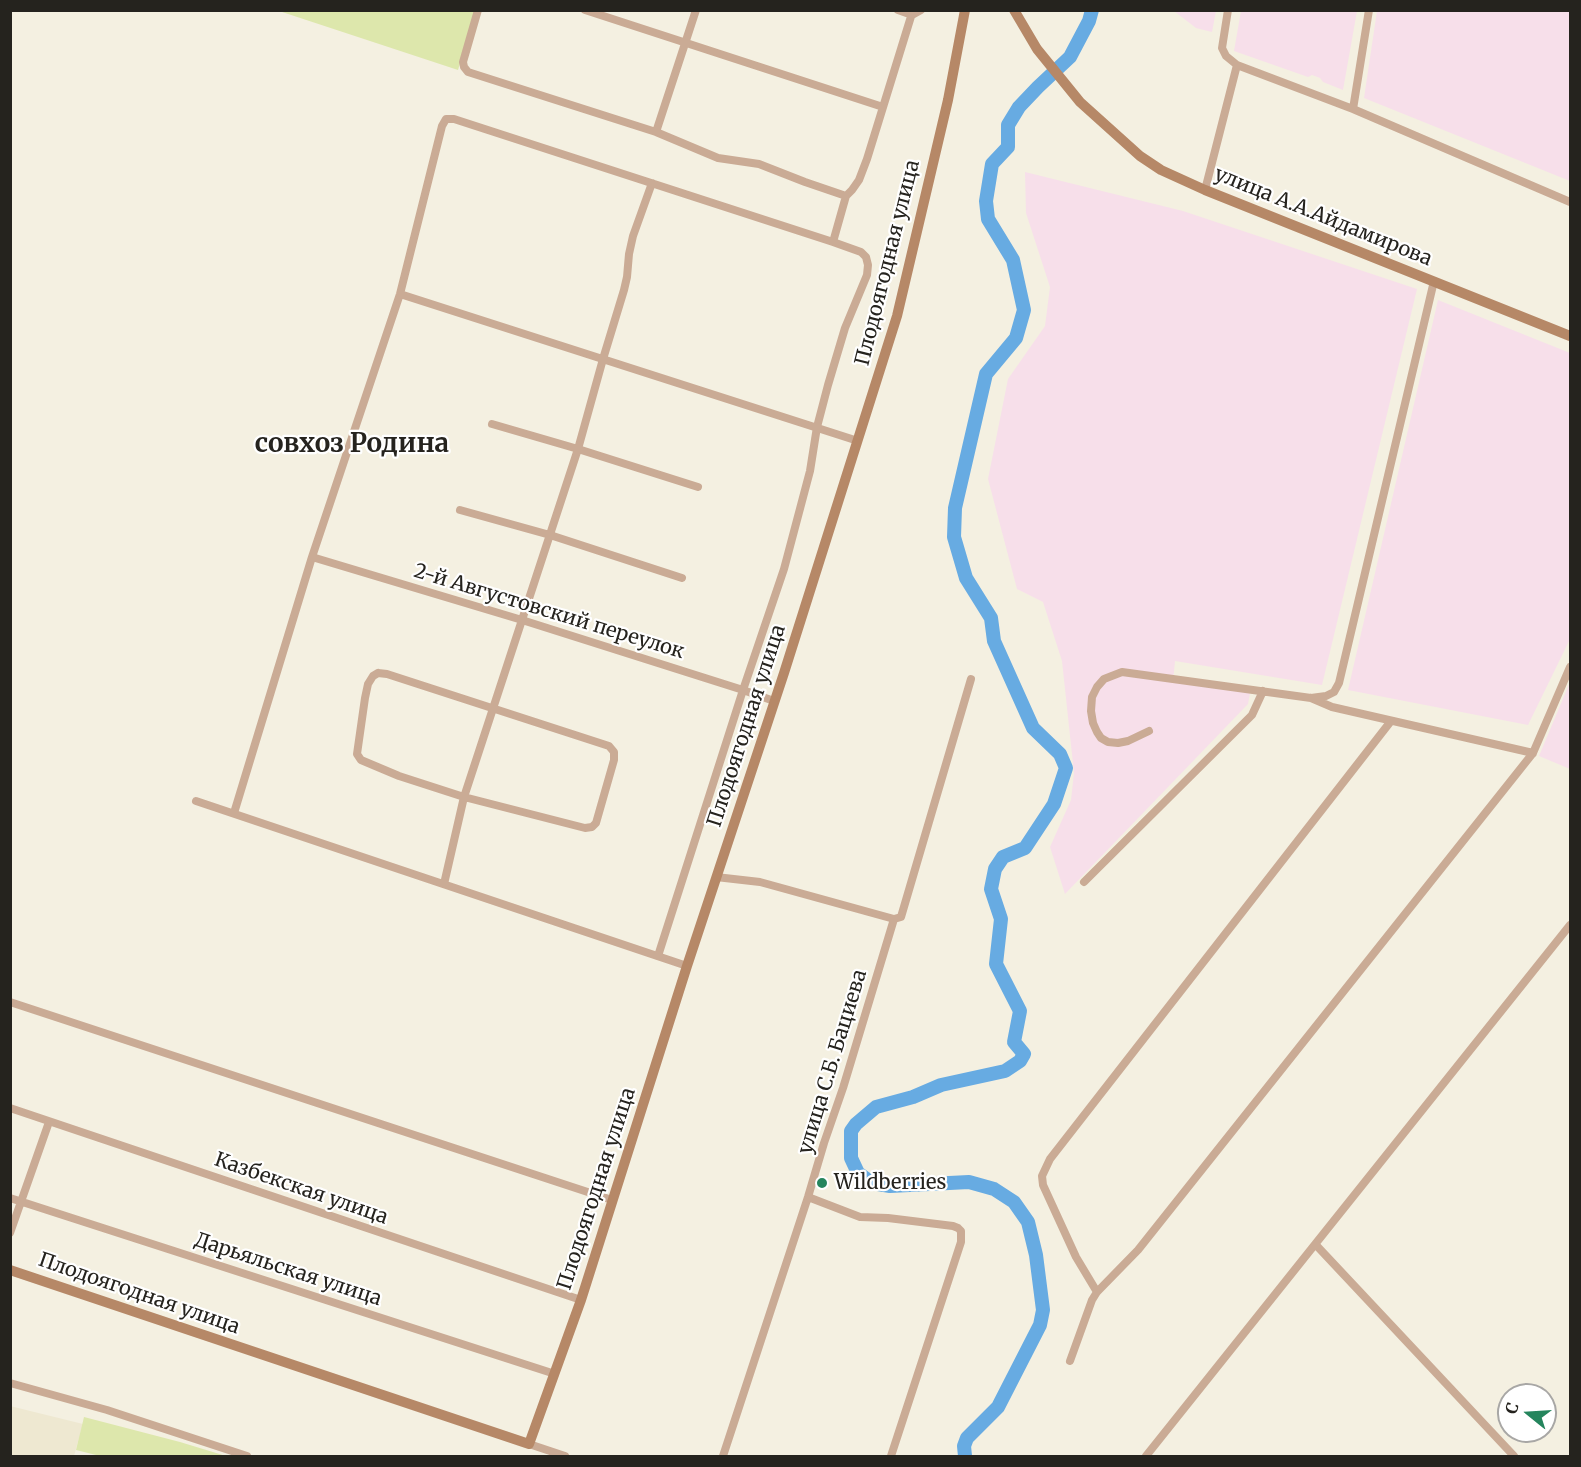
<!DOCTYPE html>
<meta charset="utf-8">
<style>
body{margin:0}
#map{position:relative;width:1581px;height:1467px;overflow:hidden;background:#f4f0e1;font-family:Merriweather,serif}
canvas{display:block}
.frame{position:absolute;inset:0;border:12px solid #25231e;pointer-events:none}
.north{position:absolute;left:1497px;top:1383px;width:60px;height:60px;box-sizing:border-box;background:#fff;border:2px solid #a8a7a5;border-radius:50%;rotate:288deg;font-size:16px;font-weight:700;line-height:24px;text-align:center;color:#25231e}
.north::after{content:'';display:block;margin:auto;width:21px;height:27px;background:#25855d;clip-path:polygon(50% 0,100% 100%,50% 72%,0 100%)}
</style>
<div id="map">
<canvas width="1581" height="1467"></canvas>
<div class="frame"></div>
<div class="north">С</div>
</div>
<script>
const ctx = document.querySelector('canvas').getContext('2d');
ctx.lineJoin = 'round';
function paint(path, color) { ctx.fillStyle = color; ctx.fill(path, 'evenodd'); }
const poly = rows => new Path2D(rows.map(r => 'M' + r).join(''));
function stroke(path, color, width, dash) { ctx.strokeStyle = color; ctx.lineWidth = width; ctx.lineCap = dash ? 'butt' : 'round'; ctx.setLineDash(dash || []); ctx.stroke(path); }
function drawText(font, color, halo, rows, align = 'center') {
  ctx.font = font + ' Merriweather,serif'; ctx.lineWidth = 4.5; ctx.setLineDash([]); ctx.textBaseline = 'middle'; ctx.strokeStyle = halo; ctx.fillStyle = color; for (const [text, x, y, turn = 0] of rows) {
    ctx.save(); ctx.translate(x, y); ctx.rotate((+turn || 0) * Math.PI / 180); ctx.textAlign = isNaN(turn) ? turn : align; if (halo) ctx.strokeText(text, 0, 0); ctx.fillText(text, 0, 0); ctx.restore();
  }
}
paint(poly([
 [1174,11,1216,11,1212,32,1196,28],
 [1241,11,1357,11,1343,90,1323,82,1320,78,1312,75,1308,77,1234,51],
 [1377,11,1570,11,1570,181,1364,98],
 [1025,172,1183,211,1417,289,1322,685,1175,661,1173,682,1250,693,1248,704,1065,894,1050,847,1071,800,1074,773,1062,661,1043,602,1017,589,988,479,1008,379,1045,326,1050,287,1026,213],
 [1438,300,1570,353,1570,639,1528,725,1348,690],
 [1570,682,1570,769,1539,756]
]), '#f7dfea');
paint(poly([
 [10,1406,83,1424,74,1456,11,1456]
]), '#eee8d1');
paint(poly([
 [279,11,476,11,458,70],
 [84,1417,180,1442,226,1456,100,1456,76,1450]
]), '#dde7ac');
stroke(poly([
 [965,1456,964,1446,967,1438,998,1407,1040,1325,1043,1310,1036,1255,1028,1222,1014,1202,994,1189,969,1182,890,1186,872,1183,858,1173,851,1158,851,1131,856,1124,876,1107,913,1097,941,1085,1005,1071,1020,1061,1024,1054,1014,1042,1020,1011,996,964,1001,919,991,889,995,869,1003,857,1025,848,1054,804,1066,768,1060,754,1033,728,994,641,991,618,966,578,954,537,955,508,986,374,1016,338,1024,310,1013,260,988,219,986,201,992,164,1008,147,1008,125,1019,107,1038,87,1070,57,1089,21,1092,10]
]), '#67abe2', 14);
stroke(poly([
 [478,10,463,62,464,67,468,72,656,132,718,158,759,164,805,182,846,196],
 [585,10,883,107],
 [898,10,912,15,921,10],
 [1228,10,1222,48,1226,56,1237,65],
 [1353,109,1369,10],
 [656,132,696,10],
 [652,183,633,236,629,254,627,277,624,290,603,359,578,449,698,487],
 [1205,190,1237,65,1353,109,1570,202],
 [833,242,846,196,852,190,859,180,867,159,913,10],
 [400,294,858,441],
 [460,510,550,535,682,578],
 [312,557,522,620,743,690,774,701],
 [378,673,387,674,609,746,614,752,614,760,596,823,592,827,585,828,464,797,399,776,361,760,357,754,365,698,368,684,373,676,378,673],
 [1311,698,1332,707,1533,753],
 [1149,731,1128,741,1118,743,1108,742,1101,738,1097,732,1093,723,1091,711,1092,697,1097,687,1104,679,1122,672,1311,698,1326,696,1334,692,1339,683,1434,281],
 [196,801,687,966],
 [234,813,312,557,400,294,442,126,446,119,454,119,833,242,861,252,866,257,868,265,867,275,845,328,828,385,817,427,810,471,784,569,743,690,658,956],
 [716,877,760,882,894,919],
 [1084,882,1252,715,1263,691],
 [444,884,464,797,578,449,492,424],
 [10,1002,612,1200],
 [10,1108,581,1300],
 [808,1197,860,1217,888,1218,953,1226,958,1228,961,1231,961,1242,891,1456],
 [10,1198,555,1374],
 [10,1233,49,1122],
 [1316,1245,1514,1456],
 [1097,1292,1076,1257,1043,1185,1042,1176,1050,1159,1391,721],
 [1070,1361,1092,1300,1097,1292,1138,1250,1533,753,1570,667],
 [10,1383,107,1410,247,1456],
 [529,1444,565,1456],
 [723,1456,808,1197,824,1143,843,1088,894,919,901,917,971,679],
 [1146,1456,1570,925]
]), '#caab95', 8);
stroke(poly([
 [1014,10,1037,49,1080,102,1140,156,1161,170,1205,190,1570,336],
 [10,1270,529,1444,581,1300,687,966,784,673,897,316,948,100,965,10]
]), '#b68867', 10);
for (const [x, y, r, color] of [
 [822,1183,6,"#25855d"]
]) { const dot = new Path2D(); dot.arc(x, y, r, 0, 2 * Math.PI); ctx.fillStyle = color; ctx.fill(dot); stroke(dot, '#fff', 2); }
drawText('20px', '#25231e', '#fff', [
 ["улица А.А.Айдамирова",1323,217,22],
 ["Плодоягодная улица",888,263,-76],
 ["2-й Августовский переулок",549,612,17],
 ["Плодоягодная улица",747,726,-72],
 ["улица С.Б. Бациева",833,1062,-73],
 ["Казбекская улица",301,1189,19],
 ["Плодоягодная улица",597,1189,-72],
 ["Дарьяльская улица",288,1270,18],
 ["Плодоягодная улица",139,1294,19]
]);
drawText('20px', '#25231e', '#fff', [
 ["Wildberries",834,1183]
], 'left');
drawText('bold 26px', '#25231e', '#fff', [
 ["совхоз Родина",352,445]
]);
</script>
